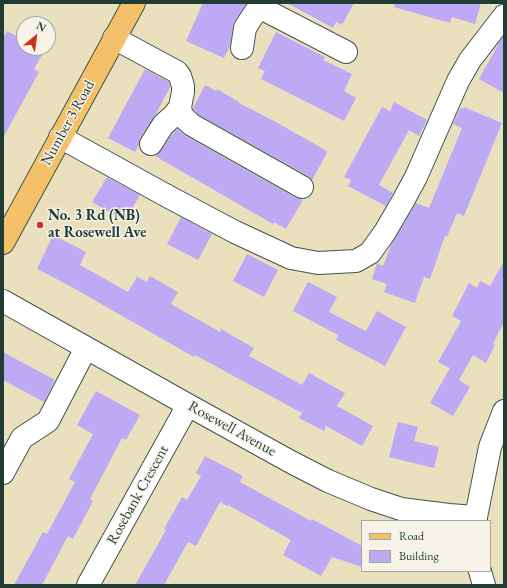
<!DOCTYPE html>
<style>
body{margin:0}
#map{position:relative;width:507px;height:588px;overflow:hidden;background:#eae0be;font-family:"EB Garamond",serif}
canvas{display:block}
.frame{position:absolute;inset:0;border:4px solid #1f3d34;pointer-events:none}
.legend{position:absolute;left:361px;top:520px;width:130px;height:52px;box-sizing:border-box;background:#f7f3e8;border:1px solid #a1aaa0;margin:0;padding:5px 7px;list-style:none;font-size:12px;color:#1f3d34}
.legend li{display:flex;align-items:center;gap:8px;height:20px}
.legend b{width:20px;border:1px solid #a1aaa0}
.north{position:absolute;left:16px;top:16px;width:40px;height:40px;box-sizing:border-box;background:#f7f3e8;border:1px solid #a1aaa0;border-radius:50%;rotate:29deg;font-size:11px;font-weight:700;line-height:16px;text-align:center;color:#1f3d34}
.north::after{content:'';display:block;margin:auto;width:14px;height:18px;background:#c8321e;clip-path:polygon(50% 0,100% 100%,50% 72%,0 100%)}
</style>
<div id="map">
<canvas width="507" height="588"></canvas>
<div class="frame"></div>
<ul class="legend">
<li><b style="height:5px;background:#f4c16a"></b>Road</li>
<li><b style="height:11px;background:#bea9f5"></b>Building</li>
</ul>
<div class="north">N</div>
</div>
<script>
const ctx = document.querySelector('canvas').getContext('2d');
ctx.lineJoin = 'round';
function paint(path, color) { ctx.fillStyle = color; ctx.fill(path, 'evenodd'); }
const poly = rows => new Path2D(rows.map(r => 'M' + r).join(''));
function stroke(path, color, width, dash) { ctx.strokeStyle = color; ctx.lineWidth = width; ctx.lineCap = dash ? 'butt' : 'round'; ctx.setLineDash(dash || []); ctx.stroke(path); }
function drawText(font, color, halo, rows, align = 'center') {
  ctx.font = font + ' "EB Garamond",serif'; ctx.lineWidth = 3; ctx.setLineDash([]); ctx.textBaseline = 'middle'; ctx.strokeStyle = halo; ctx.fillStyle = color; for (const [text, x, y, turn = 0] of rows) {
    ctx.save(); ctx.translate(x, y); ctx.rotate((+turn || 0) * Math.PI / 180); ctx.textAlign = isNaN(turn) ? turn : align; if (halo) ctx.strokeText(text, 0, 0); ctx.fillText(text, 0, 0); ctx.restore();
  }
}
paint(poly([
 [203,3,247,3,234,22,233,26,230,46,224,58,186,41],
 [287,3,354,3,342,25,336,22,333,28],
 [395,3,481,3,475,24,452,17,450,23,394,7],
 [7,31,24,40,24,48,46,48,34,69,39,72,3,138,3,39],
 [276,32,325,57,323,60,352,74,344,91,356,98,344,121,261,79,265,71,258,68],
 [504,36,504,93,479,79,499,43],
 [145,69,169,82,170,87,155,116,140,137,139,143,139,146,138,146,135,152,108,138],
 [205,85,216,91,217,89,239,102,239,103,274,121,327,151,326,152,327,153,312,180,308,176,199,115,194,110,193,108],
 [394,102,427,120,419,136,409,130,379,185,393,193,386,206,348,186,351,180,344,177,382,107,390,111],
 [464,107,502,123,464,216,457,213,447,237,445,236,430,279,424,277,415,303,384,292,387,284,372,279,377,263,383,266,391,245,416,203,429,208,462,128,453,124,460,108,463,109],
 [177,129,186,136,296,198,303,200,286,229,274,222,273,224,155,156,157,155,161,151,173,133],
 [107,177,140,195,125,221,92,202],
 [181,217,212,234,198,260,167,244],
 [53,235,86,252,80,265,128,292,137,277,147,282,150,276,178,292,171,304,220,332,221,329,254,348,249,356,302,385,309,373,345,393,337,406,373,426,362,446,326,426,324,431,299,418,302,413,195,355,194,357,70,286,37,269],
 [247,254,278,270,264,297,233,281],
 [504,261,504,322,493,344,495,345,486,363,473,355,459,380,470,387,453,416,430,403,450,368,438,362,461,321,452,316,469,283,477,288,480,281,490,286],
 [308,282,337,297,329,312,366,331,377,311,406,327,385,366,336,340,338,335,293,311],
 [3,352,55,380,44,402,3,380],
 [96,391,140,415,126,440,122,438,90,499,93,501,73,539,68,536,42,585,14,585,43,532,47,534,75,482,69,479,93,434,77,425],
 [398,422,418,427,414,441,439,447,434,468,389,457],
 [205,456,243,476,240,482,311,521,312,519,362,546,362,567,332,557,321,576,283,555,291,540,228,505,227,506,220,502,196,546,188,542,164,585,135,585,166,530,164,529,182,497,187,500,201,476,196,473]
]), '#bea9f5');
const minor = poly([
 [259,7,346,52],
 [114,38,177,72,180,76,183,86,183,92,180,107,181,112,183,117,192,125,302,187],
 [242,48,245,28,252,17,262,3],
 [60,137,169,197,235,232,291,258,318,263,356,261,370,253,385,232,403,201,416,177,458,81,470,60,504,16],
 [151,144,163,125,174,115,180,107],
 [3,301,188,405,291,462,328,481,371,499,401,509,449,515,476,517],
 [3,473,22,438,48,421,86,348],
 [476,521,476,517,490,447,504,411],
 [480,571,484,585],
 [88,585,188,405]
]);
const major = poly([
 [3,243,134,3]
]);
stroke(minor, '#3d5549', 24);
stroke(major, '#3d5549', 24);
stroke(minor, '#fff', 22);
stroke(major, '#f4c16a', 22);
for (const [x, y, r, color] of [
 [40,225,4,"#c8321e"]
]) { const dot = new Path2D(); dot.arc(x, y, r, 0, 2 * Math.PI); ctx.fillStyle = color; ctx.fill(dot); stroke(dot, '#f7f3e8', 1.5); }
drawText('15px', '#1f3d34', '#f7f3e8', [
 ["Number 3 Road",68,123,-61],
 ["Rosewell Avenue",232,429,29],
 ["Rosebank Crescent",138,495,-61]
]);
drawText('bold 15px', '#1f3d34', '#f7f3e8', [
 ["No. 3 Rd (NB)",48,216],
 ["at Rosewell Ave",48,233]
], 'left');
</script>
